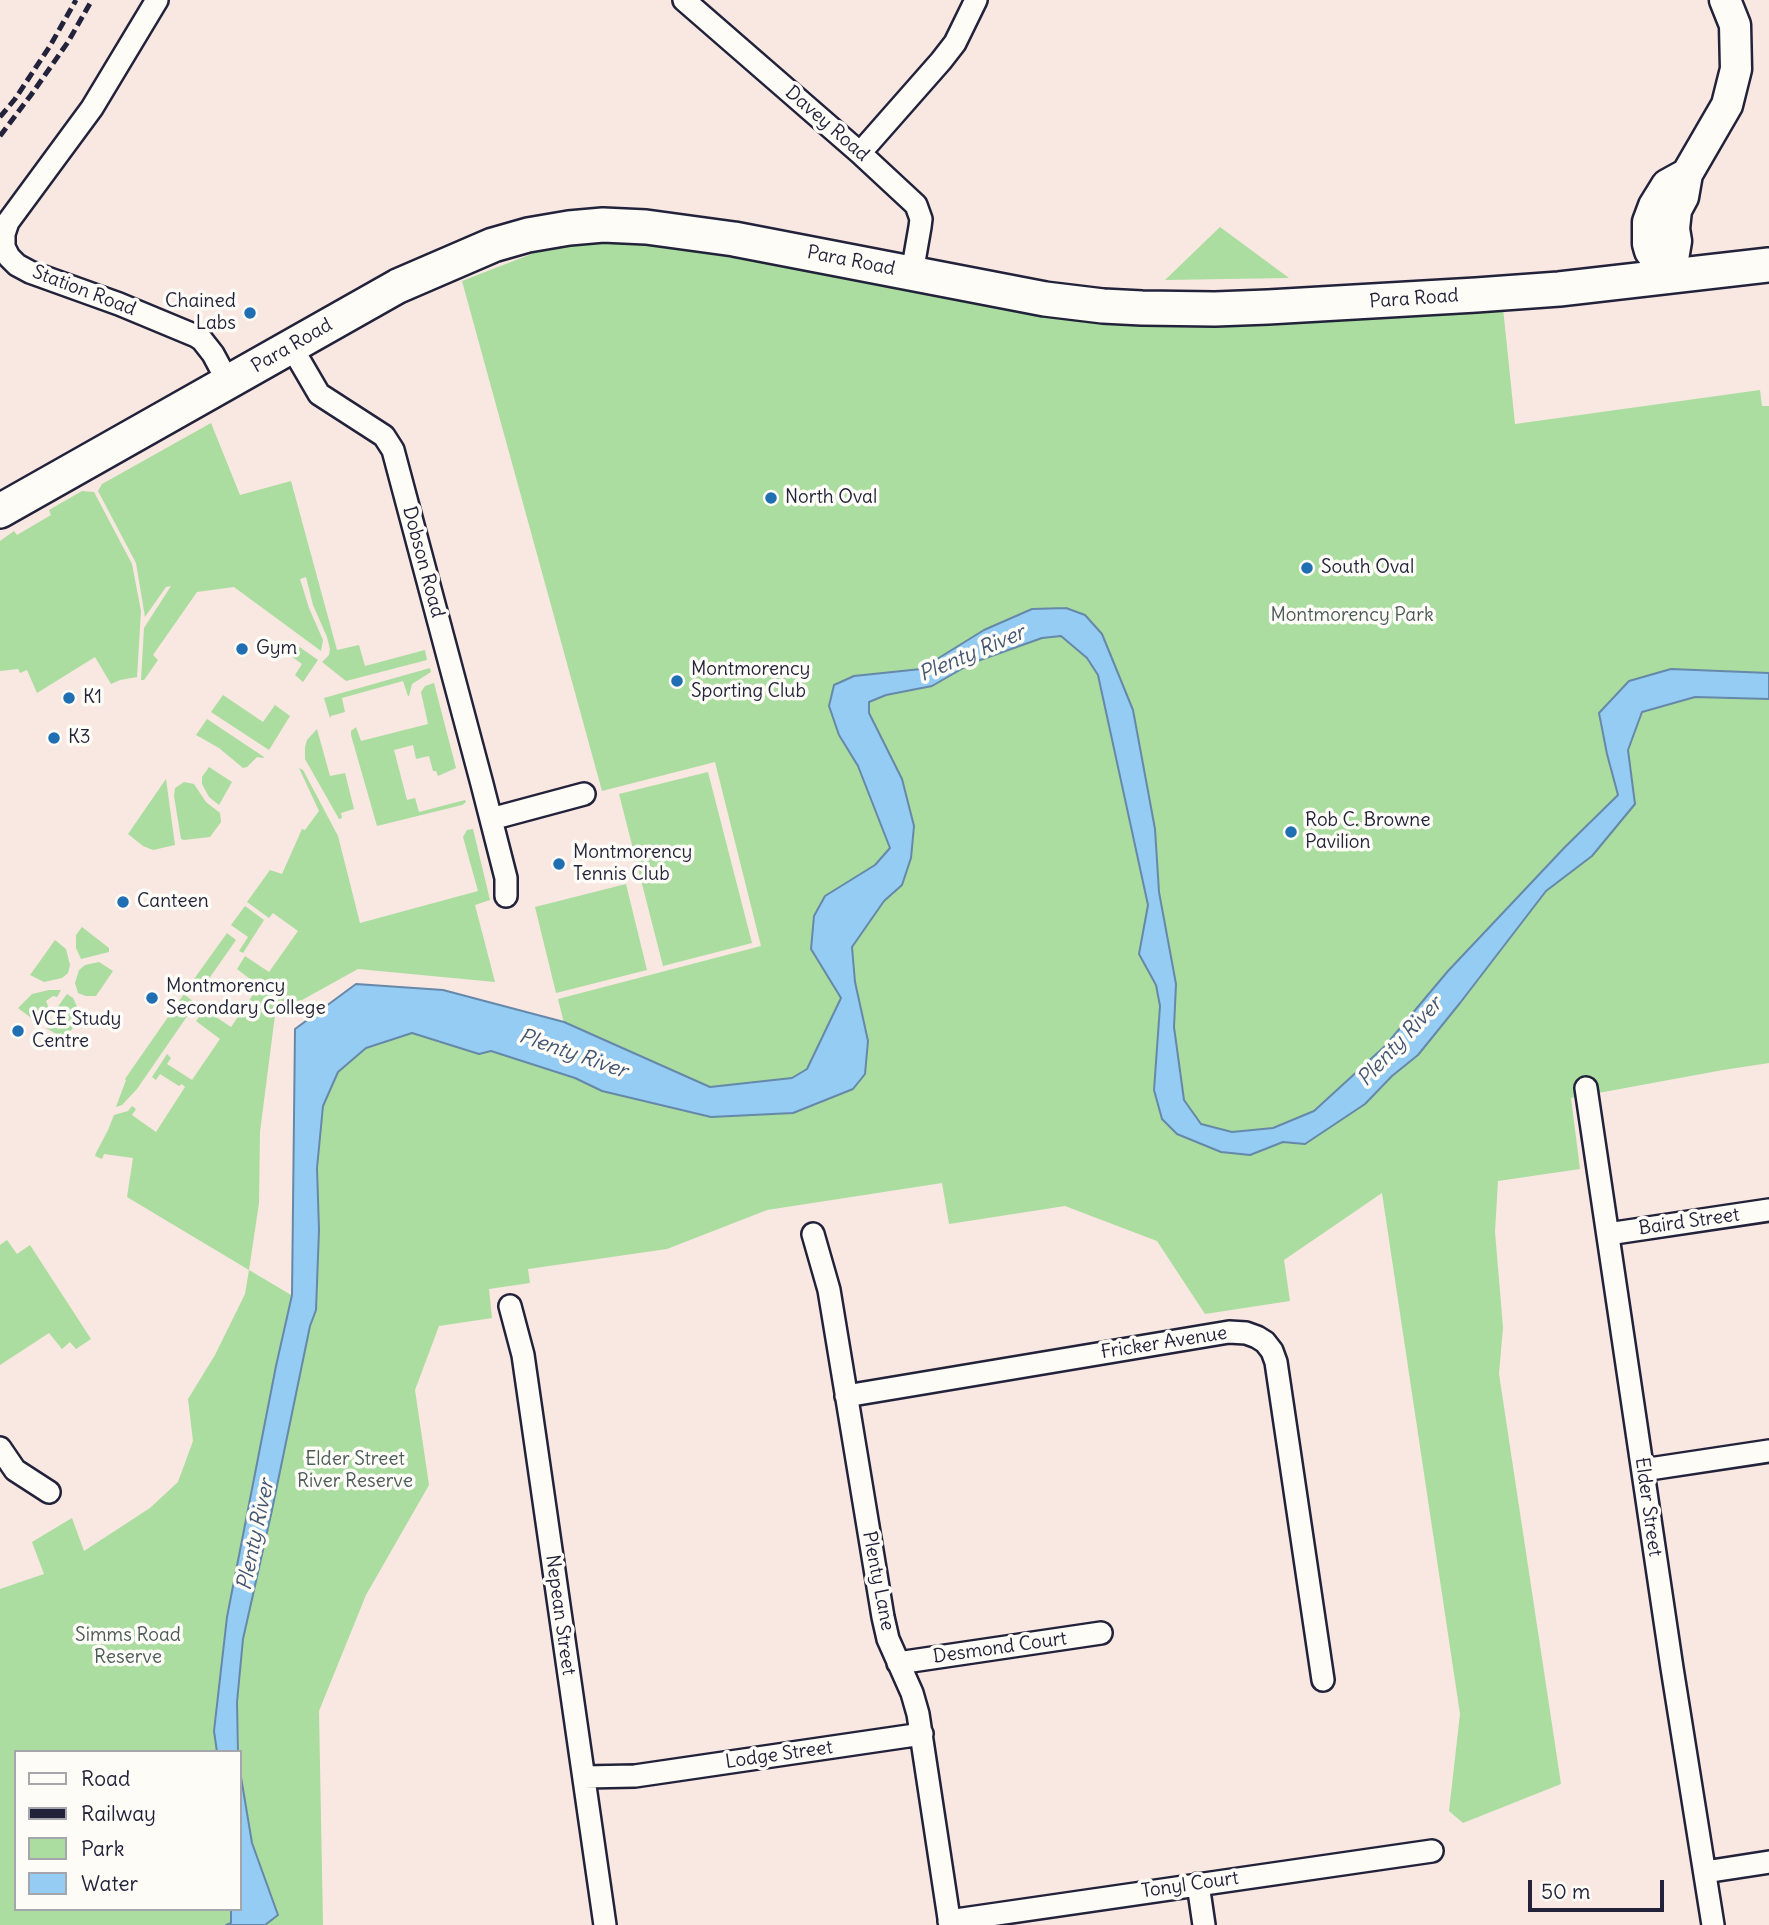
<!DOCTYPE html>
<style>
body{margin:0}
#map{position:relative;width:1769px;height:1925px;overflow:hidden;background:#f9e7e1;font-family:Delius,sans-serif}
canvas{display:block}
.legend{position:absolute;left:14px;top:1750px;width:228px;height:161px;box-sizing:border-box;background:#fdfcf7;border:2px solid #a5a5ac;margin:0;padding:9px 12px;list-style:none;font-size:21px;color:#22223b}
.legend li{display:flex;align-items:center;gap:14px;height:35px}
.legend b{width:35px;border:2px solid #a5a5ac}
.scale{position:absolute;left:1528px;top:1880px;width:136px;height:32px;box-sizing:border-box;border:4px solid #22223b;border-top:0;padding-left:9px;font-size:21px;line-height:24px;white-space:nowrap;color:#22223b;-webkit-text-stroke:5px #fdfcf7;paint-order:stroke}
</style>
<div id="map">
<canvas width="1769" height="1925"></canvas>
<ul class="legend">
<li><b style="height:9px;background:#fdfcf7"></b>Road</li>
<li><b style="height:9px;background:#22223b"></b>Railway</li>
<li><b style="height:19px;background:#aadd9f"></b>Park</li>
<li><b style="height:19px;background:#94ccf3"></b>Water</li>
</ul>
<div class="scale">50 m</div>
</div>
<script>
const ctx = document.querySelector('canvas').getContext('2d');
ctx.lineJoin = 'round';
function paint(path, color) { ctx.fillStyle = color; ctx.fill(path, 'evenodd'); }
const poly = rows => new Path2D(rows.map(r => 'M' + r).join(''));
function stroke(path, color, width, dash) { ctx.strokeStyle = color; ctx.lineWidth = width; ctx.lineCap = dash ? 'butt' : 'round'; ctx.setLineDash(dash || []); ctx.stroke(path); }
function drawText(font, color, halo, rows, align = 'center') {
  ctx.font = font + ' Delius,sans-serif'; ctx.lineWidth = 7; ctx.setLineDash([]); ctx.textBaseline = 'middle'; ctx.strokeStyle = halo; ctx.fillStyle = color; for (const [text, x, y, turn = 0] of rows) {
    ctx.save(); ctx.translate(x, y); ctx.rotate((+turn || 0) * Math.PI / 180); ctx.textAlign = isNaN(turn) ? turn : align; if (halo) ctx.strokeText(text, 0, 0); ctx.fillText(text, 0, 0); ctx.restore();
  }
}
paint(poly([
 [1220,227,1289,278,1165,280],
 [633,239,737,252,1015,308,1503,308,1515,424,1760,390,1762,406,1769,406,1769,1063,1723,1070,1571,1098,1580,1169,1498,1181,1495,1232,1503,1327,1499,1374,1561,1784,1463,1823,1449,1811,1460,1714,1382,1193,1284,1260,1290,1301,1205,1314,1157,1241,1065,1206,949,1224,942,1183,767,1210,667,1249,528,1269,530,1283,489,1289,492,1318,439,1326,415,1390,429,1485,366,1595,319,1711,323,1925,265,1925,278,1915,252,1843,240,1771,237,1702,243,1639,272,1510,310,1326,316,1309,304,1303,238,1623,228,1752,16,1752,16,1909,240,1909,243,1925,0,1925,0,1589,44,1574,32,1542,72,1518,84,1551,150,1508,178,1482,193,1441,188,1399,215,1355,245,1294,249,1270,127,1197,133,1158,104,1154,102,1159,95,1156,96,1153,108,1130,114,1115,128,1111,132,1106,136,1109,132,1115,156,1132,185,1087,182,1084,179,1086,160,1074,156,1080,152,1077,167,1054,171,1058,167,1064,192,1080,220,1039,196,1021,200,1016,203,1017,207,1011,231,1027,259,986,237,969,242,961,245,956,269,972,298,931,273,913,269,918,247,902,270,870,282,874,302,829,305,830,319,811,299,768,303,770,338,836,360,923,478,891,463,837,467,830,473,829,490,900,475,905,495,982,358,969,275,1015,260,1132,259,1203,249,1270,303,1302,308,1118,373,1015,571,1051,558,999,761,946,715,762,602,791,462,281,552,246],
 [211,423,240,495,291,481,337,650,359,645,365,666,425,650,427,660,346,681,322,662,329,655,330,649,327,637,313,605,306,577,300,579,309,608,323,640,321,651,234,587,197,592,153,655,158,660,144,680,141,680,144,628,171,586,166,587,145,617,136,563,98,491,102,484],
 [82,491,94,492,132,564,141,611,137,677,120,680,111,684,95,657,37,693,27,670,20,673,18,669,0,671,0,541,14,531,17,535,51,515,49,510],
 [294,645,298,646,318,660,303,682,295,675,302,664,288,654],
 [430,668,431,672,412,684,409,696,408,696,403,681,342,698,345,712,331,716,330,718,324,698],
 [434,683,456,768,438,776,436,771,433,771,429,756,416,759,413,745,394,750,407,800,415,798,419,812,465,800,466,802,462,805,377,826,351,735,351,731,356,727,361,741,428,724,421,692,425,686],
 [223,695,263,722,275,705,290,716,269,750,211,712],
 [207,719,264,757,263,758,257,757,247,767,243,768,219,748,196,735],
 [317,729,330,776,345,773,354,809,341,813,342,818,339,819,305,759,305,747,307,740],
 [209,767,232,782,219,805,209,797,202,784,202,777],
 [708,772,752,943,663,966,619,794],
 [166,779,175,845,153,850,143,846,128,834],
 [184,782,194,784,206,802,220,813,221,822,210,837,184,840,181,839,174,796,175,788],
 [626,884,647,970,556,993,535,907],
 [245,906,264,920,243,953,239,951,248,937,231,925],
 [82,927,109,948,109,952,81,959,76,948,76,935],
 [227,933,236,940,199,993,189,986],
 [55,940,66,949,70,965,68,973,62,978,44,982,30,975],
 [99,962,113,971,96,996,86,996,78,993,75,983,79,970,85,965],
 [49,990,61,990,57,997,53,996,46,1001,49,1009,41,1022,38,1023,18,1008,32,994],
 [67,994,73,998,79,1011,84,1012,65,1039,46,1028,55,1024,55,1018,54,1012],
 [184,994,194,1002,188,1015,137,1089,122,1105,116,1107,126,1080,125,1079],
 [7,1240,17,1254,30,1245,91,1339,76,1349,70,1342,62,1349,49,1333,0,1365,0,1245]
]), '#aadd9f');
const water = poly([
 [1066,608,1085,615,1102,634,1133,710,1155,829,1159,892,1176,984,1174,1027,1184,1100,1201,1124,1232,1132,1273,1128,1314,1111,1385,1046,1448,971,1565,847,1618,795,1607,754,1599,713,1629,681,1671,669,1769,673,1769,699,1695,697,1642,712,1628,750,1635,804,1592,856,1546,891,1460,1003,1418,1055,1392,1076,1365,1104,1305,1144,1283,1142,1250,1155,1221,1152,1177,1134,1162,1119,1154,1090,1160,1006,1156,985,1139,954,1148,905,1098,675,1087,658,1061,636,1042,638,972,663,932,686,886,695,869,702,869,713,902,779,914,826,911,858,902,885,884,901,852,947,855,982,868,1041,865,1074,853,1089,793,1113,711,1117,602,1091,575,1078,491,1051,479,1054,412,1033,366,1048,338,1072,323,1106,317,1168,319,1230,316,1310,310,1326,272,1510,243,1639,237,1702,238,1752,217,1752,214,1731,227,1617,276,1366,292,1295,295,1029,356,984,443,990,564,1022,710,1087,792,1078,807,1069,841,998,811,949,814,916,825,896,875,865,890,848,858,766,839,735,829,706,834,685,854,676,921,669,984,630,1032,609,1066,608],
 [240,1771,252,1843,278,1915,265,1925,226,1925,231,1923,231,1909,240,1909,240,1771]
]);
paint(water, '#94ccf3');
stroke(water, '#6688a9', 2);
const street = poly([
 [157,0,92,108,8,222,4,234,4,247,9,257,17,265,30,272,119,304,196,336,202,340,213,354,228,382],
 [684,0,860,153,916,205,921,219,920,227,912,273],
 [860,153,941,61,955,43,976,0],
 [291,346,319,394,384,436,393,450,482,784,506,878,506,896],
 [491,819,584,794],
 [1586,1088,1672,1668,1713,1925],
 [813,1234,829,1290,883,1617,888,1639,912,1693,918,1714,950,1925],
 [1608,1234,1769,1210],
 [510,1306,523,1355,605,1925],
 [846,1396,1229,1332,1246,1333,1257,1337,1265,1342,1272,1351,1276,1362,1323,1680],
 [0,1448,15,1470,49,1492],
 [1643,1470,1769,1451],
 [898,1663,1101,1633],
 [584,1777,635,1776,922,1734],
 [1705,1872,1769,1862],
 [1198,1884,1204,1925],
 [949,1921,1432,1851]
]);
const secondary = poly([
 [1670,277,1676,241,1674,229,1676,210,1683,197,1687,174,1727,105,1736,69,1735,25,1725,0],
 [1670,277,1650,251,1648,244,1648,222,1654,206,1667,185,1687,174]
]);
const primary = poly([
 [0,511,398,286,493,245,528,235,569,228,603,225,646,227,734,239,1045,299,1103,306,1142,308,1215,309,1268,307,1476,295,1559,289,1769,265]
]);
stroke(street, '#22223b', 26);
stroke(secondary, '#22223b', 35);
stroke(primary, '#22223b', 38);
stroke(street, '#fdfcf7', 21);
stroke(secondary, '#fdfcf7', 30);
stroke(primary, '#fdfcf7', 33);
stroke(poly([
 [0,117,15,99,50,46,76,0],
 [0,136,31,95,68,42,92,0]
]), '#22223b', 5, [10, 5]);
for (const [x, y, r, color] of [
 [250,313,7,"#1f6fb2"],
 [771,498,7,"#1f6fb2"],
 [1307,568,7,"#1f6fb2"],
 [242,649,7,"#1f6fb2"],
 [677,681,7,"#1f6fb2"],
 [69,698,7,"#1f6fb2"],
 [54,738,7,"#1f6fb2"],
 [1291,832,7,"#1f6fb2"],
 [559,864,7,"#1f6fb2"],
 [123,902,7,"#1f6fb2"],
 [152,998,7,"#1f6fb2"],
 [18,1031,7,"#1f6fb2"]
]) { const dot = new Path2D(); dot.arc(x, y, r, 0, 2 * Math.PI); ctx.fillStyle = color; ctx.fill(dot); stroke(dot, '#fdfcf7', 2.5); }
drawText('19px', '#22223b', '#fdfcf7', [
 ["Davey Road",827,124,41],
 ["Para Road",851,261,11],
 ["Station Road",84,291,21],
 ["Para Road",1414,299,-4],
 ["Para Road",292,346,-30],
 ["Dobson Road",423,562,75],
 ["Baird Street",1689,1222,-8],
 ["Fricker Avenue",1164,1343,-9],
 ["Elder Street",1648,1507,82],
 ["Plenty Lane",878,1581,79],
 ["Nepean Street",560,1615,82],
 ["Desmond Court",1000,1648,-8],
 ["Lodge Street",779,1755,-8],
 ["Tonyl Court",1190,1885,-8]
]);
drawText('19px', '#22223b', '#fdfcf7', [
 ["Chained",236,302,"right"],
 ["Labs",236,324,"right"],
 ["North Oval",785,498],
 ["South Oval",1321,568],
 ["Gym",256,649],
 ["Montmorency",691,670],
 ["Sporting Club",691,692],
 ["K1",83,698],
 ["K3",68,738],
 ["Rob C. Browne",1305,821],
 ["Pavilion",1305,843],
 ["Montmorency",573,853],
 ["Tennis Club",573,875],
 ["Canteen",137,902],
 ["Montmorency",166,987],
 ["Secondary College",166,1009],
 ["VCE Study",32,1020],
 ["Centre",32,1042]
], 'left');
drawText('19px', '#4b5a59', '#fdfcf7', [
 ["Montmorency Park",1352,616],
 ["Elder Street",355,1460],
 ["River Reserve",355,1482],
 ["Simms Road",128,1636],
 ["Reserve",128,1658]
]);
drawText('italic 21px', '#445572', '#fdfcf7', [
 ["Plenty River",972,654,-23],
 ["Plenty River",1400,1042,-47],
 ["Plenty River",573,1054,19],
 ["Plenty River",256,1535,-78]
]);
</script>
